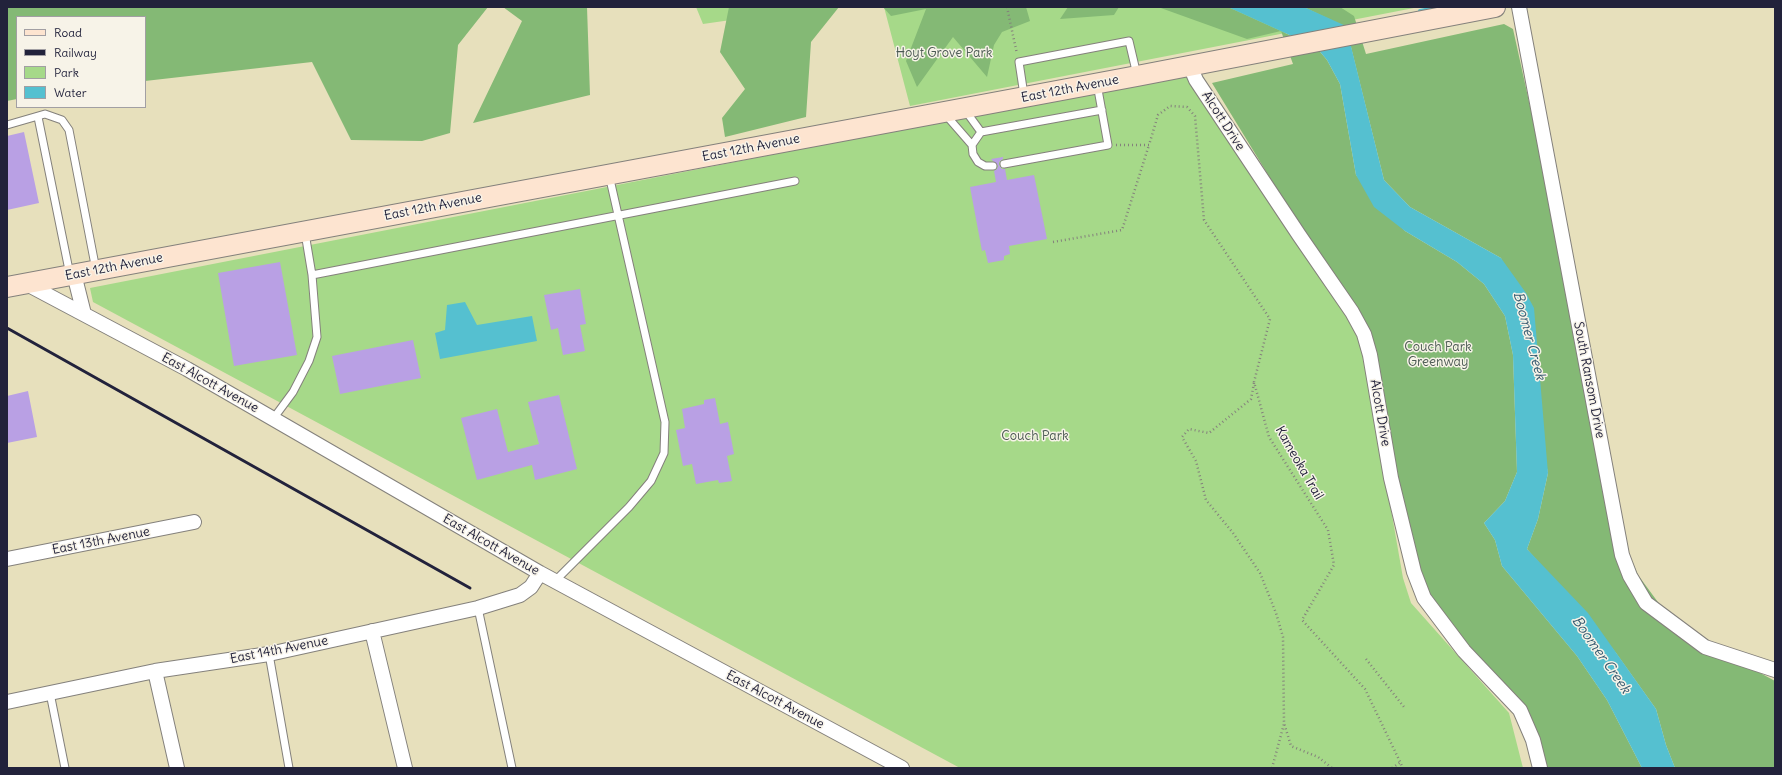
<!DOCTYPE html>
<style>
body{margin:0}
#map{position:relative;width:1782px;height:775px;overflow:hidden;background:#e7e0bc;font-family:Delius,sans-serif}
canvas{display:block}
.frame{position:absolute;inset:0;border:8px solid #22223b;pointer-events:none}
.legend{position:absolute;left:16px;top:16px;width:130px;height:92px;box-sizing:border-box;background:#f7f3e8;border:1px solid #a29fa3;margin:0;padding:5px 7px;list-style:none;font-size:12px;color:#22223b}
.legend li{display:flex;align-items:center;gap:8px;height:20px}
.legend b{width:20px;border:1px solid #a29fa3}
</style>
<div id="map">
<canvas width="1782" height="775"></canvas>
<div class="frame"></div>
<ul class="legend">
<li><b style="height:5px;background:#fde4d0"></b>Road</li>
<li><b style="height:5px;background:#22223b"></b>Railway</li>
<li><b style="height:11px;background:#a6d989"></b>Park</li>
<li><b style="height:11px;background:#55c0d0"></b>Water</li>
</ul>
</div>
<script>
const ctx = document.querySelector('canvas').getContext('2d');
ctx.lineJoin = 'round';
function paint(path, color) { ctx.fillStyle = color; ctx.fill(path, 'evenodd'); }
const poly = rows => new Path2D(rows.map(r => 'M' + r).join(''));
function stroke(path, color, width, dash) { ctx.strokeStyle = color; ctx.lineWidth = width; ctx.lineCap = dash ? 'butt' : 'round'; ctx.setLineDash(dash || []); ctx.stroke(path); }
function drawText(font, color, halo, rows, align = 'center') {
  ctx.font = font + ' Delius,sans-serif'; ctx.lineWidth = 3; ctx.setLineDash([]); ctx.textBaseline = 'middle'; ctx.strokeStyle = halo; ctx.fillStyle = color; for (const [text, x, y, turn = 0] of rows) {
    ctx.save(); ctx.translate(x, y); ctx.rotate((+turn || 0) * Math.PI / 180); ctx.textAlign = isNaN(turn) ? turn : align; if (halo) ctx.strokeText(text, 0, 0); ctx.fillText(text, 0, 0); ctx.restore();
  }
}
paint(poly([
 [696,7,821,7,703,24],
 [884,7,1419,7,910,106],
 [1185,74,1354,325,1361,338,1403,578,1411,603,1509,713,1523,768,960,768,93,302,90,288]
]), '#a6d989');
paint(poly([
 [7,7,488,7,458,45,450,133,422,141,351,140,312,62,145,81,145,17,17,17,17,99,7,101],
 [503,7,587,7,590,95,473,123,522,21],
 [729,7,839,7,811,42,806,117,725,137,722,118,745,89,720,52],
 [883,7,1026,7,1030,21,1002,32,994,45,987,77,953,37,917,87,906,61,926,9,891,16],
 [1068,7,1119,7,1114,15,1060,19],
 [1158,7,1228,7,1316,47,1327,60,1340,84,1356,175,1405,231,1457,262,1484,284,1505,316,1513,355,1517,472,1505,501,1484,523,1495,540,1502,566,1577,656,1607,700,1642,768,1536,768,1520,710,1464,651,1414,572,1352,312,1212,83,1293,64,1281,31,1247,39],
 [1304,7,1340,7,1354,16,1366,54,1504,24,1513,29,1628,551,1638,575,1677,628,1775,681,1775,768,1675,768,1666,745,1656,709,1616,653,1527,549,1538,519,1548,473,1501,258,1410,207,1384,180,1346,27]
]), '#84b975');
paint(poly([
 [1228,7,1304,7,1346,26,1384,180,1410,207,1501,258,1526,293,1534,308,1548,473,1538,519,1527,549,1588,613,1656,709,1666,745,1675,768,1642,768,1607,700,1577,656,1502,566,1495,540,1484,523,1505,501,1517,472,1513,355,1505,316,1484,284,1457,262,1405,231,1374,207,1356,175,1340,84,1327,60,1316,47],
 [465,302,477,325,532,316,537,341,440,359,435,333,445,330,447,305]
]), '#55c0d0');
stroke(poly([
 [1420,11,1441,7]
]), '#55c0d0', 4);
paint(poly([
 [24,132,39,203,7,210,7,136],
 [1003,157,1003,159,999,162,999,165,1002,169,1005,169,1007,180,1034,175,1047,239,1009,246,1010,254,1004,256,1004,260,988,263,985,250,982,251,970,187,996,182,994,171,997,169,998,166,991,159],
 [280,262,297,355,234,366,218,273],
 [580,289,586,324,580,325,585,351,563,355,558,328,551,330,544,295],
 [413,340,421,378,340,394,332,356],
 [28,391,37,437,7,443,7,396],
 [559,395,577,469,535,480,532,465,477,480,461,418,497,409,508,452,539,444,528,402],
 [715,398,720,424,728,422,734,454,727,456,732,481,719,483,718,480,696,484,692,464,683,466,676,430,685,428,682,409,704,404,704,400]
]), '#b9a0e4');
const lane = poly([
 [1024,95,1019,62,1129,41,1137,75],
 [965,110,981,132],
 [945,114,972,145],
 [38,117,70,275],
 [7,125,45,114,62,120,69,130,96,270],
 [1004,164,1108,145,1097,84],
 [993,166,985,166,978,162,973,154,972,145,981,132,1102,110],
 [305,233,312,275,795,181],
 [273,419,293,392,309,361,317,337,312,275],
 [555,581,629,507,651,481,664,453,665,422,609,175],
 [478,608,512,768],
 [269,654,289,768],
 [50,693,65,768]
]);
const street = poly([
 [1519,7,1622,555,1630,576,1646,603,1705,647,1775,670],
 [1190,66,1196,80,1299,235,1352,312,1364,334,1370,355,1391,478,1414,572,1424,598,1464,651,1520,710,1533,740,1540,768],
 [74,274,84,314],
 [25,283,187,369,540,573,902,768],
 [7,559,194,522],
 [372,631,405,768],
 [155,671,177,768],
 [7,702,155,671,269,654,478,608,520,595,531,587,540,573]
]);
const secondary = poly([
 [7,287,1137,76,1495,7]
]);
stroke(lane, '#84817c', 9);
stroke(street, '#84817c', 16);
stroke(secondary, '#84817c', 22);
stroke(poly([
 [1007,7,1017,54],
 [1116,145,1149,145,1158,115,1170,106,1187,107,1195,116,1204,220,1270,319,1254,382,1269,437,1328,530,1334,565,1302,620,1365,689,1403,768],
 [1053,242,1122,230,1149,145],
 [1254,383,1251,399,1209,433,1189,429,1182,437,1196,461,1206,500,1233,533,1260,573,1276,613,1283,637,1284,723,1291,746,1318,757,1332,768],
 [1366,659,1404,707],
 [1272,768,1284,724],
 [1392,768,1401,762]
]), '#84817c', 2.5, [1, 3]);
stroke(lane, '#fff', 7);
stroke(street, '#fff', 14);
stroke(secondary, '#fde4d0', 20);
stroke(poly([
 [7,328,470,588]
]), '#22223b', 3);
drawText('13px', '#4a5952', '#f7f3e8', [
 ["Hoyt Grove Park",944,53],
 ["Couch Park",1438,347],
 ["Greenway",1438,362],
 ["Couch Park",1035,436]
]);
drawText('13px', '#22223b', '#f7f3e8', [
 ["East 12th Avenue",1070,89,-11],
 ["Alcott Drive",1223,121,57],
 ["East 12th Avenue",751,148,-11],
 ["East 12th Avenue",433,207,-11],
 ["East 12th Avenue",114,267,-11],
 ["South Ransom Drive",1589,380,79],
 ["East Alcott Avenue",210,383,29],
 ["Alcott Drive",1380,413,80],
 ["Kameoka Trail",1299,463,60],
 ["East 13th Avenue",101,541,-11],
 ["East Alcott Avenue",491,545,30],
 ["East 14th Avenue",279,650,-11],
 ["East Alcott Avenue",775,700,28]
]);
drawText('italic 14px', '#34596f', '#f7f3e8', [
 ["Boomer Creek",1529,336,75],
 ["Boomer Creek",1601,655,55]
]);
</script>
